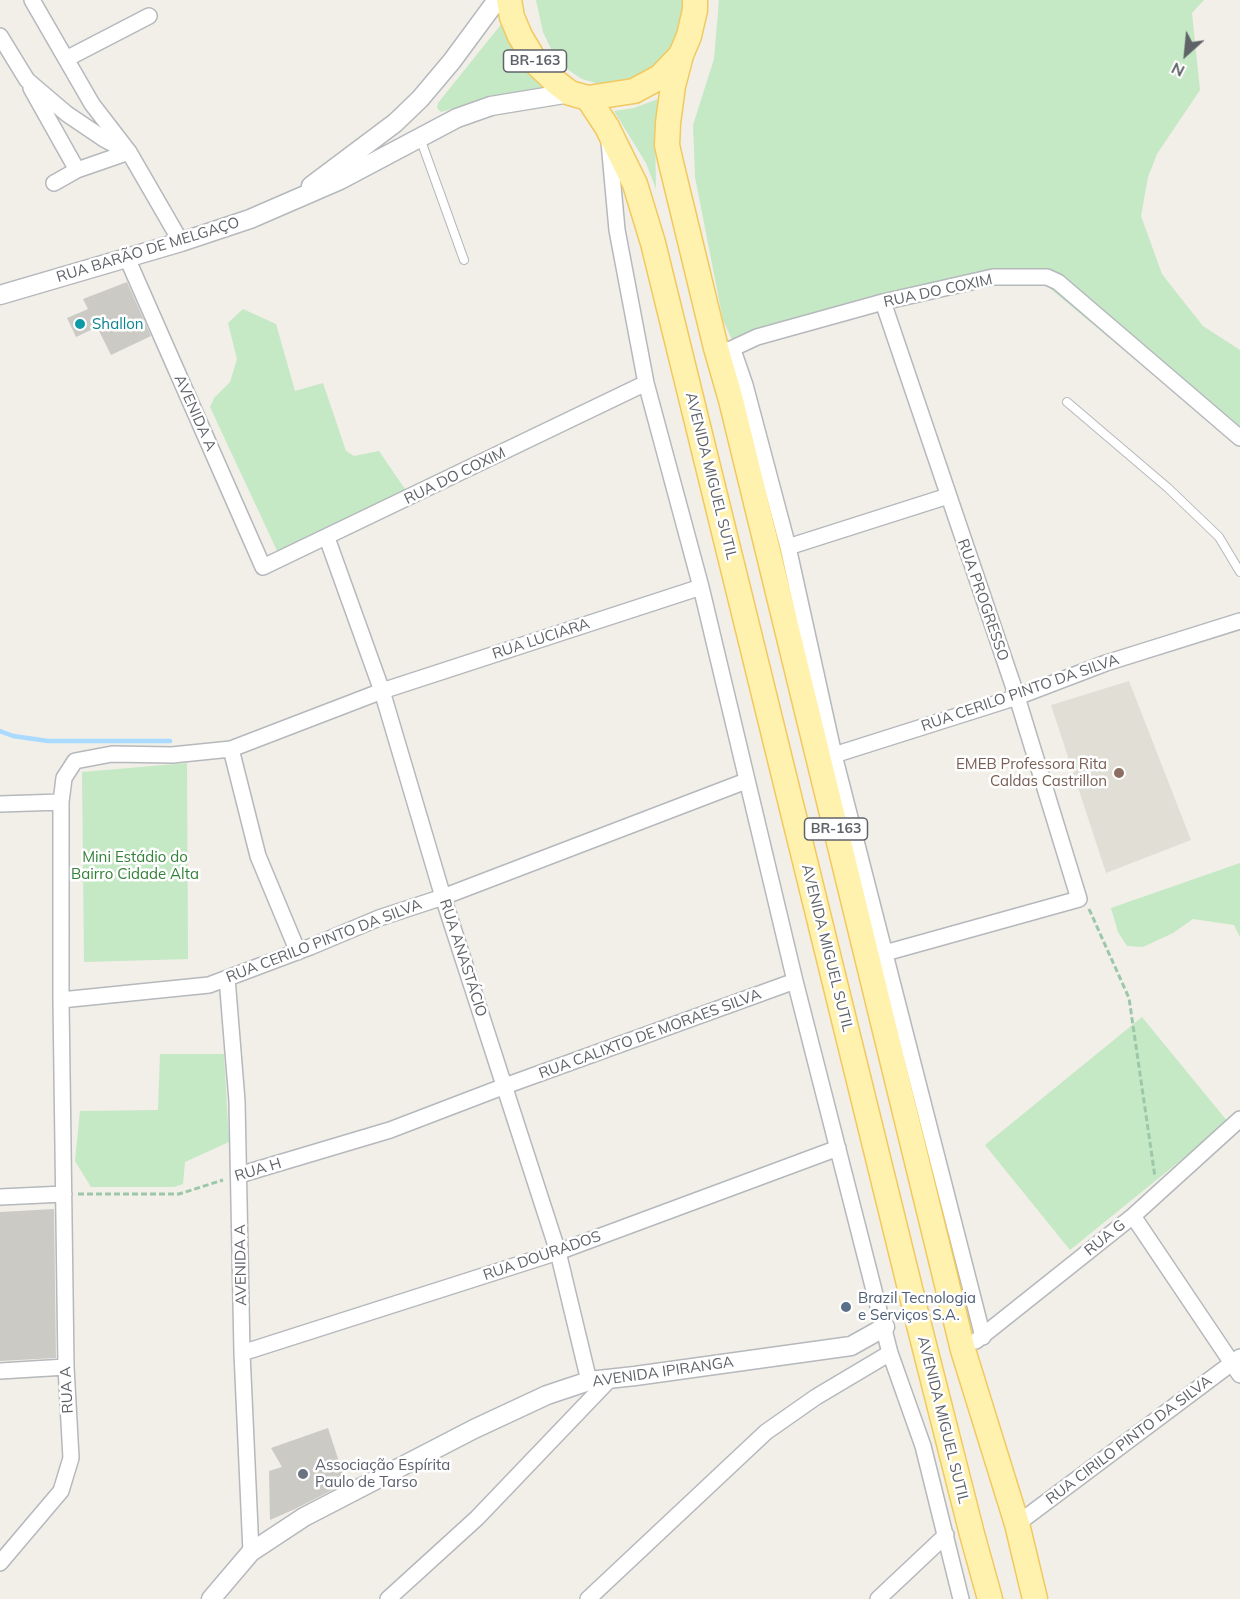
<!DOCTYPE html>
<meta charset="utf-8">
<style>
body{margin:0}
#map{position:relative;width:1240px;height:1599px;overflow:hidden;background:#f1efe8;font-family:Mulish,sans-serif}
canvas{display:block}
.north{position:absolute;left:1156px;top:24px;width:60px;height:60px;-webkit-text-stroke:4px #fff;paint-order:stroke;rotate:207deg;font-size:16px;font-weight:700;line-height:24px;text-align:center;color:#5f6368}
.north::after{content:'';display:block;margin:auto;width:21px;height:27px;background:#5f6368;clip-path:polygon(50% 0,100% 100%,50% 72%,0 100%)}
</style>
<div id="map">
<canvas width="1240" height="1599"></canvas>
<div class="north">N</div>
</div>
<script>
const ctx = document.querySelector('canvas').getContext('2d');
ctx.lineJoin = 'round';
function paint(path, color) { ctx.fillStyle = color; ctx.fill(path, 'evenodd'); }
const poly = rows => new Path2D(rows.map(r => 'M' + r).join(''));
function stroke(path, color, width, dash) { ctx.strokeStyle = color; ctx.lineWidth = width; ctx.lineCap = dash ? 'butt' : 'round'; ctx.setLineDash(dash || []); ctx.stroke(path); }
function drawText(font, color, halo, rows, align = 'center') {
  ctx.font = font + ' Mulish,sans-serif'; ctx.lineWidth = 5; ctx.setLineDash([]); ctx.textBaseline = 'middle'; ctx.strokeStyle = halo; ctx.fillStyle = color; for (const [text, x, y, turn = 0] of rows) {
    ctx.save(); ctx.translate(x, y); ctx.rotate((+turn || 0) * Math.PI / 180); ctx.textAlign = isNaN(turn) ? turn : align; if (halo) ctx.strokeText(text, 0, 0); ctx.fillText(text, 0, 0); ctx.restore();
  }
}
paint(poly([
 [1129,681,1191,840,1106,873,1051,705]
]), '#e1ded6');
paint(poly([
 [536,0,685,0,685,22,665,64,619,85,599,84,582,79,564,67,552,51,543,32],
 [719,0,1204,0,1192,13,1200,90,1157,154,1148,177,1141,216,1162,274,1176,292,1203,326,1240,350,1240,447,1029,271,733,342,723,320,695,177,693,125,714,59],
 [503,22,522,64,543,89,499,95,441,112,437,108,438,103],
 [658,99,655,134,656,189,646,163,614,111,634,108],
 [243,309,276,324,295,391,323,383,346,451,354,456,379,451,407,492,279,555,210,407,214,398,230,382,237,359,228,323],
 [187,763,188,959,84,962,82,772],
 [1240,863,1240,937,1234,925,1193,919,1173,933,1143,947,1127,946,1118,932,1111,908],
 [1142,1017,1228,1122,1070,1250,985,1145],
 [160,1054,224,1054,229,1142,185,1162,183,1184,174,1187,91,1187,75,1161,80,1111,158,1110]
]), '#c5e8c5');
stroke(poly([
 [0,731,13,736,48,741,170,741]
]), '#aadaff', 4.5);
paint(poly([
 [127,282,151,336,111,355,97,327,76,337,67,318,88,309,83,299],
 [54,1209,56,1358,0,1361,0,1212],
 [328,1428,346,1483,295,1509,270,1520,269,1471,282,1467,271,1448]
]), '#cccac5');
const service = poly([
 [420,138,464,260],
 [1067,402,1168,488,1219,537,1240,572]
]);
const minor = poly([
 [32,0,92,104,129,152,181,242],
 [0,36,27,80,67,114,104,139,123,149],
 [66,59,149,16],
 [31,88,77,170],
 [609,142,617,230,646,383,701,587,795,981,890,1353,923,1446,961,1599],
 [54,183,77,170,129,152],
 [127,258,263,567,646,383],
 [883,302,1017,697,1079,899,885,953],
 [716,348,729,350,735,356,745,385,788,547,834,755,983,1337],
 [729,350,757,337,883,302,993,277,1047,277,1058,282,1240,438],
 [327,538,382,691,443,897,558,1252,589,1381],
 [788,547,948,496],
 [834,755,1017,697,1106,663,1240,621],
 [0,804,61,802],
 [298,952,258,856,231,749,382,691,701,587],
 [227,978,237,1101,242,1353,251,1552],
 [61,1000,209,985,310,947,379,918,443,897,746,781],
 [239,1175,390,1130,505,1086,795,981],
 [0,1197,64,1194],
 [1133,1216,1240,1375],
 [976,1341,1133,1216,1240,1119],
 [242,1353,558,1252,838,1148],
 [0,1371,66,1367],
 [1017,1524,1240,1357],
 [0,1563,61,1491,71,1458,66,1367,61,1000,61,802,64,778,75,761,112,754,172,755,231,749],
 [388,1599,477,1518,610,1379],
 [588,1599,766,1432,816,1397,890,1353],
 [878,1599,946,1535]
]);
const tertiary = poly([
 [311,186,395,123,420,99,452,61,497,0],
 [0,295,181,242,250,219,340,180,457,118,491,106,570,93],
 [211,1599,251,1552,304,1517,474,1429,547,1395,589,1381,635,1376,851,1346,885,1327]
]);
const primary = poly([
 [509,0,512,17,520,36,536,63,557,83,570,93,588,98,634,91,660,77,680,56],
 [695,0,695,10,689,36,681,55,673,86,668,123,667,145,671,163,716,348,731,400,963,1350,1017,1524,1035,1599],
 [588,98,607,127,635,184,653,243,920,1329,972,1534,990,1599]
]);
stroke(service, '#b5b8bc', 10);
stroke(minor, '#b5b8bc', 18);
stroke(tertiary, '#b5b8bc', 21);
stroke(primary, '#f2c960', 27);
stroke(poly([
 [1089,909,1129,998,1155,1177],
 [78,1194,179,1194,223,1180]
]), '#9cc7a9', 3, [6, 3]);
stroke(service, '#fff', 8);
stroke(minor, '#fff', 15);
stroke(tertiary, '#fff', 18);
stroke(primary, '#fff2af', 24);
for (const [x, y, r, color] of [
 [80,324,6,"#0f9aa8"],
 [1119,773,6,"#8d6e63"],
 [846,1307,6,"#5c6f8a"],
 [303,1474,6,"#6b7280"]
]) { const dot = new Path2D(); dot.arc(x, y, r, 0, 2 * Math.PI); ctx.fillStyle = color; ctx.fill(dot); stroke(dot, '#fff', 2); }
for (const [x, y, w] of [
 [535,61,63],
 [836,829,63]
]) { const box = new Path2D(); box.roundRect(x - w / 2, y - 11, w, 22, 4.5); ctx.fillStyle = '#fff'; ctx.fill(box); stroke(box, '#5f6368', 1.5); }
drawText('bold 14px', '#5f6368', null, [
 ["BR-163",535,61],
 ["BR-163",836,829]
]);
drawText('15px', '#5f6368', '#fff', [
 ["RUA BARÃO DE MELGAÇO",148,250,-17],
 ["RUA DO COXIM",938,291,-12],
 ["AVENIDA A",195,413,66],
 ["RUA DO COXIM",455,476,-26],
 ["AVENIDA MIGUEL SUTIL",711,476,76],
 ["RUA PROGRESSO",983,600,71],
 ["RUA LUCIARA",541,639,-18],
 ["RUA CERILO PINTO DA SILVA",1020,693,-19],
 ["RUA CERILO PINTO DA SILVA",324,941,-21],
 ["AVENIDA MIGUEL SUTIL",827,948,76],
 ["RUA ANASTÁCIO",463,958,72],
 ["RUA CALIXTO DE MORAES SILVA",650,1034,-20],
 ["RUA H",258,1170,-17],
 ["RUA G",1105,1238,-39],
 ["RUA DOURADOS",542,1256,-19],
 ["AVENIDA A",241,1265,-91],
 ["AVENIDA IPIRANGA",663,1372,-8],
 ["RUA A",67,1390,-93],
 ["AVENIDA MIGUEL SUTIL",943,1420,76],
 ["RUA CIRILO PINTO DA SILVA",1129,1440,-37]
]);
drawText('15px', '#0d838f', '#fff', [
 ["Shallon",92,324]
], 'left');
drawText('15px', '#785e54', '#fff', [
 ["EMEB Professora Rita",1107,764],
 ["Caldas Castrillon",1107,781]
], 'right');
drawText('15px', '#348238', '#fff', [
 ["Mini Estádio do",135,857],
 ["Bairro Cidade Alta",135,874]
]);
drawText('15px', '#4e5e75', '#fff', [
 ["Brazil Tecnologia",858,1298],
 ["e Serviços S.A.",858,1315]
], 'left');
drawText('15px', '#5b616d', '#fff', [
 ["Associação Espírita",315,1465],
 ["Paulo de Tarso",315,1482]
], 'left');
</script>
